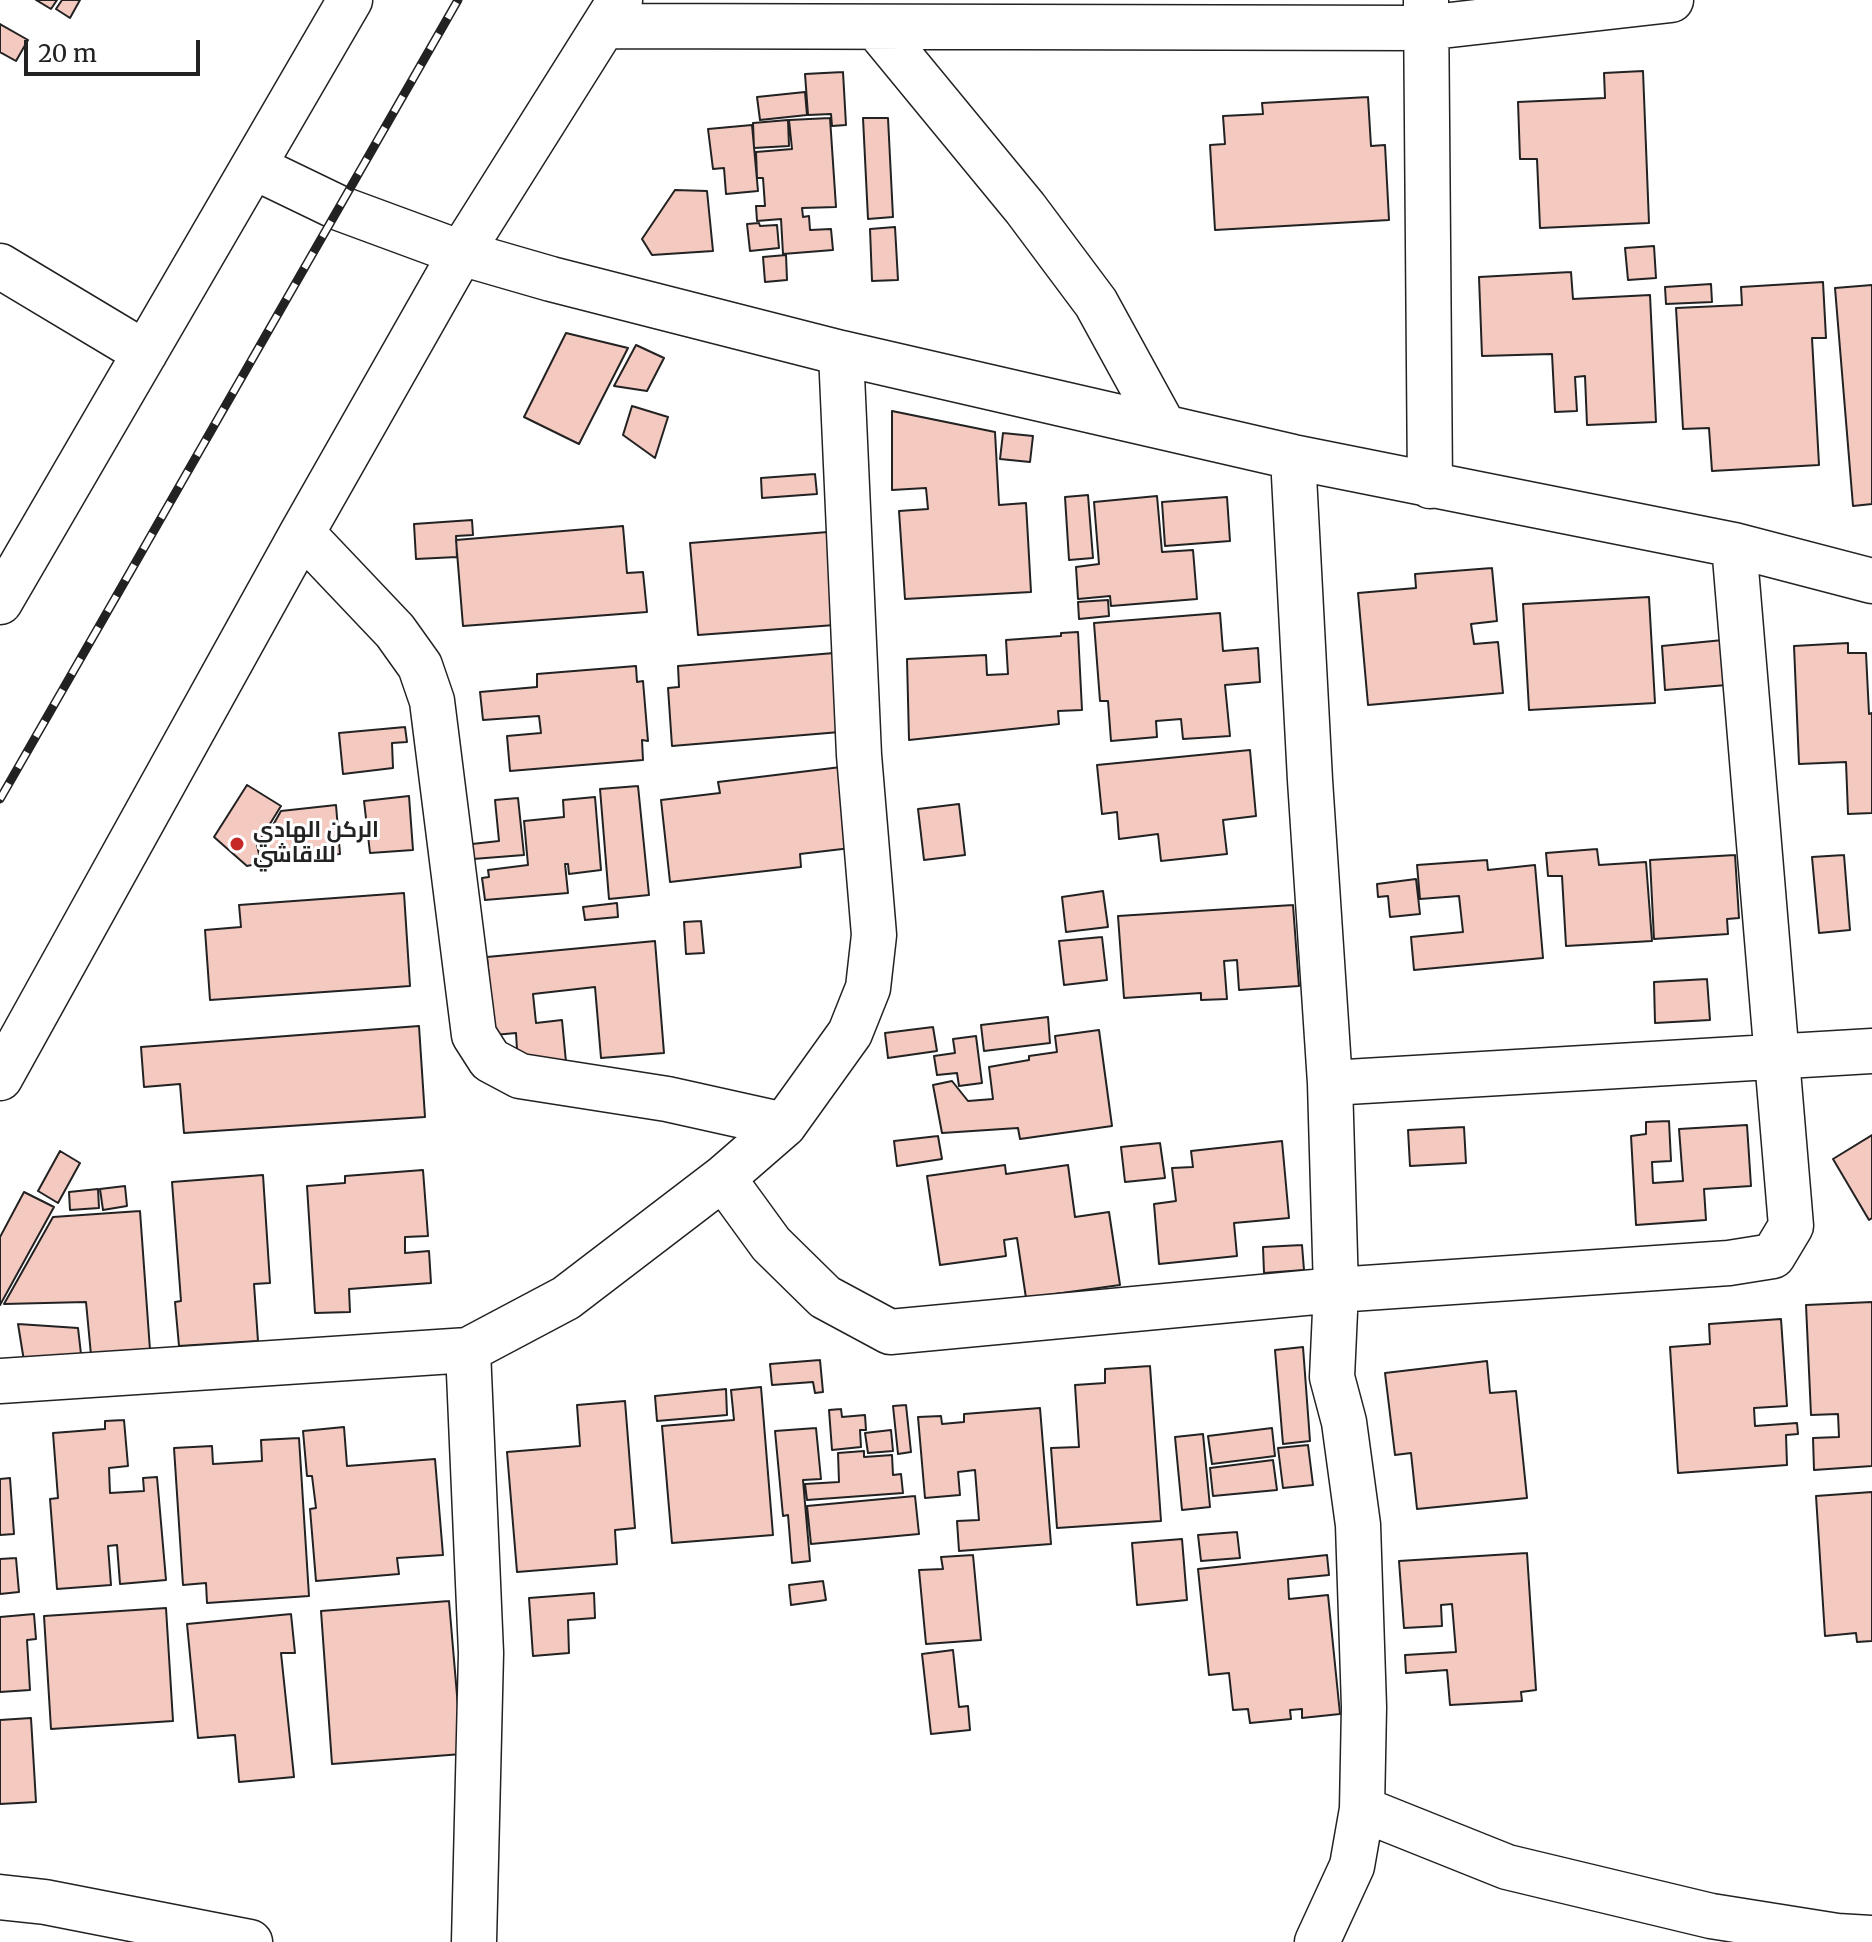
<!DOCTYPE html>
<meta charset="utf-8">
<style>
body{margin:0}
#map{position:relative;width:1872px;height:1942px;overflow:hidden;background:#fff;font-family:Merriweather,serif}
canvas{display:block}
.scale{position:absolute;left:24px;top:40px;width:176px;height:36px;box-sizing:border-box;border:4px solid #222;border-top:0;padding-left:10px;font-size:24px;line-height:28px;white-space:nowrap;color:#222;-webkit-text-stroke:6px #fff;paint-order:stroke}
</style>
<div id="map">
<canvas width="1872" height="1942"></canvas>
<div class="scale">20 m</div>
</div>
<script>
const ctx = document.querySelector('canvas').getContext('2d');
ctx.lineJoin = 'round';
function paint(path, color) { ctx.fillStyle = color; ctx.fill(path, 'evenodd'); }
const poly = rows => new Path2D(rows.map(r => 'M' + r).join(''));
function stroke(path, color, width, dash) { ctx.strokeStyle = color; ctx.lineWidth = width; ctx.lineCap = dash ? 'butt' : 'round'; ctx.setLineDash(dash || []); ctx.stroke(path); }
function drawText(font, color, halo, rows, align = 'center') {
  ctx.font = font + ' Merriweather,Cairo,serif'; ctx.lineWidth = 6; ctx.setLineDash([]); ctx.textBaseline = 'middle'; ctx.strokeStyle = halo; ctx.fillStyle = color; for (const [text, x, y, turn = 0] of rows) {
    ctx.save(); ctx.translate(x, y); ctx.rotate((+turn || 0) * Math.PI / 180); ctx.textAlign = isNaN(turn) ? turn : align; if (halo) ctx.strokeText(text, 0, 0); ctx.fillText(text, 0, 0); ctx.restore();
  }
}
const building = poly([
 [36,0,57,0,51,9,36,0],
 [62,0,80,0,70,18,56,9,62,0],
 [0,24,28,40,16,61,0,52,0,24],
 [1643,71,1649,223,1540,228,1537,159,1520,159,1518,102,1605,98,1604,73,1643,71],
 [843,72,846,125,832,126,831,114,808,115,805,74,843,72],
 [805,92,807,115,760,120,757,97,805,92],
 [1368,97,1371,146,1385,145,1389,220,1215,230,1210,145,1225,144,1223,116,1263,114,1262,103,1368,97],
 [830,118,836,207,802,208,803,217,809,216,810,230,831,229,833,250,783,254,781,219,757,221,756,206,765,206,763,178,757,178,756,152,792,149,789,120,830,118],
 [863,118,888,118,893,217,868,219,863,118],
 [788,120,789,146,754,148,753,123,788,120],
 [752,125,758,191,726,194,724,168,713,169,708,129,752,125],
 [675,190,707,191,713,251,652,255,642,239,675,190],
 [759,223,760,226,777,225,779,248,750,251,747,224,759,223],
 [895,227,898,280,872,281,870,229,895,227],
 [1654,246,1656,278,1628,280,1625,248,1654,246],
 [786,255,787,280,765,282,763,257,786,255],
 [1571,272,1573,299,1650,295,1656,422,1587,425,1585,376,1575,377,1577,411,1555,412,1552,354,1482,356,1479,277,1571,272],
 [1823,282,1826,338,1812,338,1819,465,1712,471,1709,428,1683,429,1676,308,1742,305,1741,287,1823,282],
 [1711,284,1712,302,1666,304,1665,287,1711,284],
 [1872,285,1872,504,1853,506,1835,288,1872,285],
 [566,333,628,348,579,444,524,417,566,333],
 [636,345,664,358,647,391,614,386,636,345],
 [632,406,668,417,655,458,623,435,632,406],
 [892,411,995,432,999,505,1026,503,1031,592,905,599,899,511,928,509,926,488,892,490,892,411],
 [1003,433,1033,436,1030,462,1000,459,1003,433],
 [815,474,817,494,762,498,761,478,815,474],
 [1088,495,1093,558,1069,560,1065,497,1088,495],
 [1157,496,1162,552,1193,550,1197,599,1111,606,1110,596,1078,599,1076,567,1099,564,1094,502,1157,496],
 [1227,497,1230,541,1165,546,1162,502,1227,497],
 [472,520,473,535,456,536,457,557,416,559,414,524,472,520],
 [623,526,627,573,643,572,647,612,463,626,456,540,623,526],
 [828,532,835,625,698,635,690,543,828,532],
 [1492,568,1497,621,1471,624,1474,644,1498,642,1503,693,1368,705,1358,593,1416,588,1415,574,1492,568],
 [1649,597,1655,703,1529,710,1523,604,1649,597],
 [1108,600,1109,616,1079,619,1078,602,1108,600],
 [1220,613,1223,651,1258,648,1260,682,1225,685,1230,736,1183,739,1181,719,1156,721,1157,737,1111,741,1108,701,1100,701,1094,623,1220,613],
 [1078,632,1082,710,1058,711,1059,724,909,740,907,659,986,655,987,675,1008,674,1006,640,1061,636,1061,633,1078,632],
 [1723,640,1727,685,1665,690,1662,646,1723,640],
 [1848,643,1848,653,1866,653,1869,714,1872,713,1872,813,1848,814,1846,762,1799,764,1794,646,1848,643],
 [834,653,840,732,672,746,668,688,679,687,678,666,834,653],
 [636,666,637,682,643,681,648,741,642,740,643,760,510,771,507,736,541,733,539,716,483,720,480,692,537,687,537,674,636,666],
 [405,727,407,742,392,743,393,768,343,774,339,733,405,727],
 [1250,750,1256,816,1223,820,1227,854,1161,861,1158,834,1119,839,1117,812,1102,814,1097,765,1250,750],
 [841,767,851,848,800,854,801,867,670,882,661,800,720,793,718,782,841,767],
 [247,785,281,806,257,845,261,863,247,866,214,837,247,785],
 [638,786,649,895,609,899,600,789,638,786],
 [409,796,413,850,370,853,364,801,409,796],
 [595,797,601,870,569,874,568,864,565,864,568,893,485,900,482,878,489,877,488,870,528,865,524,821,564,817,563,800,595,797],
 [518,798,524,855,473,859,472,844,499,841,495,800,518,798],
 [959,804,965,855,924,860,918,809,959,804],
 [336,805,340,854,286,859,264,857,264,841,281,811,336,805],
 [1597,849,1599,865,1646,862,1652,941,1566,946,1562,876,1548,876,1546,853,1597,849],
 [1735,855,1739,918,1727,919,1728,934,1654,939,1650,860,1735,855],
 [1844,855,1850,930,1819,933,1812,857,1844,855],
 [1487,860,1488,870,1535,865,1543,958,1414,970,1411,937,1463,932,1459,896,1420,899,1417,865,1487,860],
 [1416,879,1420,914,1390,917,1388,896,1378,897,1377,884,1416,879],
 [1103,891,1108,927,1066,932,1062,897,1103,891],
 [404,893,410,986,210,1000,205,930,241,927,239,905,404,893],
 [617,903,618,917,585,920,583,907,617,903],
 [1293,905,1299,986,1239,990,1237,960,1224,961,1227,999,1201,1000,1201,993,1124,998,1118,916,1293,905],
 [701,921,704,953,686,954,684,922,701,921],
 [1102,937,1107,980,1064,985,1059,941,1102,937],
 [655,941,664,1053,601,1058,595,987,533,994,536,1023,562,1020,566,1062,518,1067,516,1033,494,1035,487,957,655,941],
 [1707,979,1710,1020,1655,1023,1654,982,1707,979],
 [1048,1017,1050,1043,984,1051,981,1025,1048,1017],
 [419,1026,425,1117,184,1133,180,1084,144,1087,141,1047,419,1026],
 [933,1027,937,1051,888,1058,885,1033,933,1027],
 [1099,1030,1112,1126,1020,1139,1018,1128,942,1133,933,1085,952,1081,968,1101,993,1099,989,1067,1029,1060,1029,1056,1057,1052,1055,1036,1099,1030],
 [976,1036,982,1083,959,1086,957,1073,937,1075,934,1056,955,1053,953,1039,976,1036],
 [1669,1121,1671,1161,1652,1162,1653,1183,1683,1181,1679,1129,1747,1125,1751,1186,1704,1189,1706,1220,1636,1225,1631,1136,1646,1134,1646,1122,1669,1121],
 [1464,1127,1466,1163,1410,1166,1408,1130,1464,1127],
 [1872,1135,1872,1218,1869,1220,1833,1159,1872,1135],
 [938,1136,942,1159,897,1166,894,1141,938,1136],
 [1282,1141,1289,1218,1234,1223,1237,1256,1159,1264,1154,1204,1176,1201,1172,1168,1193,1167,1191,1151,1282,1141],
 [1160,1143,1165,1178,1125,1182,1121,1147,1160,1143],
 [60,1151,80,1163,58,1203,38,1191,60,1151],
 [1005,1165,1006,1174,1068,1165,1075,1217,1109,1212,1120,1285,1026,1298,1017,1238,1004,1240,1006,1256,940,1265,927,1176,1005,1165],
 [423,1170,428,1236,405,1237,405,1253,429,1251,431,1283,349,1289,350,1312,315,1313,307,1186,345,1183,345,1176,423,1170],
 [263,1175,270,1283,254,1284,258,1341,179,1346,175,1302,181,1301,172,1182,263,1175],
 [125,1186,127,1206,103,1210,100,1189,125,1186],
 [98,1189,99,1208,70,1210,69,1192,98,1189],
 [24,1192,54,1207,0,1305,0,1237,24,1192],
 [140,1211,150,1350,91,1355,86,1302,4,1304,53,1217,140,1211],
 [1302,1245,1304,1270,1264,1273,1263,1247,1302,1245],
 [1872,1302,1872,1466,1814,1470,1813,1438,1839,1437,1838,1414,1811,1415,1806,1305,1872,1302],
 [1781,1319,1787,1406,1754,1408,1755,1426,1797,1423,1798,1434,1786,1435,1787,1465,1678,1473,1670,1347,1710,1344,1709,1324,1781,1319],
 [18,1324,78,1328,81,1354,24,1361,18,1324],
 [1303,1347,1310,1441,1283,1444,1275,1350,1303,1347],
 [820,1360,823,1392,815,1393,813,1382,772,1385,770,1364,820,1360],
 [1487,1361,1490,1393,1516,1391,1527,1498,1417,1509,1411,1453,1395,1455,1385,1373,1487,1361],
 [1150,1366,1161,1521,1057,1528,1051,1448,1079,1447,1075,1385,1105,1383,1105,1369,1150,1366],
 [761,1387,773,1535,672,1543,662,1426,734,1420,731,1390,761,1387],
 [726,1389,727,1415,657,1421,655,1396,726,1389],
 [625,1401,635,1528,615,1530,617,1564,517,1572,507,1452,580,1446,577,1405,625,1401],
 [906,1405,911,1452,898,1454,893,1406,906,1405],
 [1040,1408,1051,1544,959,1551,957,1521,979,1520,975,1470,958,1472,960,1495,925,1498,918,1417,941,1416,942,1424,964,1422,964,1414,1040,1408],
 [841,1409,842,1417,865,1415,866,1430,860,1430,861,1447,832,1450,829,1410,841,1409],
 [124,1420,128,1466,109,1468,110,1493,144,1491,143,1478,157,1477,166,1580,120,1584,117,1545,108,1546,111,1585,57,1589,50,1499,58,1498,53,1433,105,1429,105,1421,124,1420],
 [344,1427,347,1466,435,1459,443,1555,397,1558,399,1574,316,1581,310,1509,316,1508,312,1476,307,1476,303,1431,344,1427],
 [816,1428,821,1479,803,1480,810,1561,792,1563,788,1515,783,1516,775,1431,816,1428],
 [1272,1428,1275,1456,1212,1464,1208,1436,1272,1428],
 [891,1430,893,1451,868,1453,865,1433,891,1430],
 [1203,1434,1210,1507,1182,1510,1175,1437,1203,1434],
 [299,1438,309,1596,207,1603,206,1583,183,1585,174,1448,212,1446,213,1464,262,1461,261,1440,299,1438],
 [1308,1445,1313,1485,1283,1488,1278,1448,1308,1445],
 [864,1451,864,1457,892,1455,893,1475,901,1474,903,1493,807,1500,805,1484,839,1482,838,1453,864,1451],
 [1273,1460,1277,1490,1213,1496,1210,1468,1273,1460],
 [10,1478,14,1534,0,1535,0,1479,10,1478],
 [1872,1492,1872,1641,1857,1642,1856,1633,1825,1636,1816,1496,1872,1492],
 [915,1496,919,1534,811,1544,807,1506,915,1496],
 [1237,1532,1240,1558,1201,1561,1198,1535,1237,1532],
 [1182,1539,1187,1600,1137,1605,1132,1543,1182,1539],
 [1527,1553,1536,1690,1521,1692,1522,1701,1450,1705,1447,1670,1406,1673,1405,1655,1456,1652,1452,1604,1441,1605,1442,1626,1404,1628,1399,1561,1527,1553],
 [973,1555,981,1640,926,1644,919,1570,943,1569,941,1557,973,1555],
 [1327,1555,1329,1575,1288,1579,1289,1599,1328,1595,1340,1714,1302,1718,1302,1709,1290,1710,1291,1719,1250,1723,1248,1709,1233,1710,1229,1673,1209,1675,1198,1569,1327,1555],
 [16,1558,19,1592,0,1594,0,1559,16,1558],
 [823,1581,826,1600,791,1605,789,1585,823,1581],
 [594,1593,595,1618,568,1620,569,1653,533,1656,529,1598,594,1593],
 [449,1601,462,1754,332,1764,321,1611,449,1601],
 [166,1608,173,1721,51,1729,44,1616,166,1608],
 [34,1614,36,1639,27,1640,30,1690,0,1692,0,1617,34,1614],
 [291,1614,295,1653,281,1653,294,1777,239,1782,235,1735,198,1738,187,1624,291,1614],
 [953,1650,959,1707,968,1706,970,1730,931,1734,922,1654,953,1650],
 [31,1718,36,1802,0,1804,0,1720,31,1718]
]);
paint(building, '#f3c9c0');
stroke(building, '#222', 2);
const minor = poly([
 [1426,1,1430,486],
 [604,26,1424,28,1671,0],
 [876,27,1025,208,1096,303,1164,427],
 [254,167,339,208,461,253,551,279,841,353,1293,457,1734,545,1872,581],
 [0,266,145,353],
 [1293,457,1310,780,1330,1083,1336,1290,1332,1377,1344,1422,1358,1525,1364,1707,1362,1809,1352,1866,1317,1942],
 [302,533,395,631,420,666,432,701,474,1035,490,1060,520,1076,667,1099,784,1125],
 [0,602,350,0],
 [0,1078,302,533,461,253,620,0],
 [1330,1083,1872,1051],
 [723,1178,771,1244,825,1297,890,1332,1336,1290,1729,1263,1773,1256,1791,1226,1734,545],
 [468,1350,481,1653,474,1942],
 [0,1381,468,1350,566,1298,723,1178,784,1125,850,1033,868,988,874,935,859,755,841,353],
 [1362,1809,1507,1867,1711,1916,1837,1936,1872,1938],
 [0,1897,45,1902,250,1942]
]);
stroke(minor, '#222', 47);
stroke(minor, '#fff', 44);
const rail = poly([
 [0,799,458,0]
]);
stroke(rail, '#222', 9);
stroke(rail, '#fff', 6, [18]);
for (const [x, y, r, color] of [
 [237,844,8,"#c62828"]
]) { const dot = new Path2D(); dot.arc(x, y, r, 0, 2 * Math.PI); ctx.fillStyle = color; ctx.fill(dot); stroke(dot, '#fff', 3); }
drawText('bold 22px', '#222', '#fff', [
 ["الركن الهادي",253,831],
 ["للاقاشي",253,856]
], 'left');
</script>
